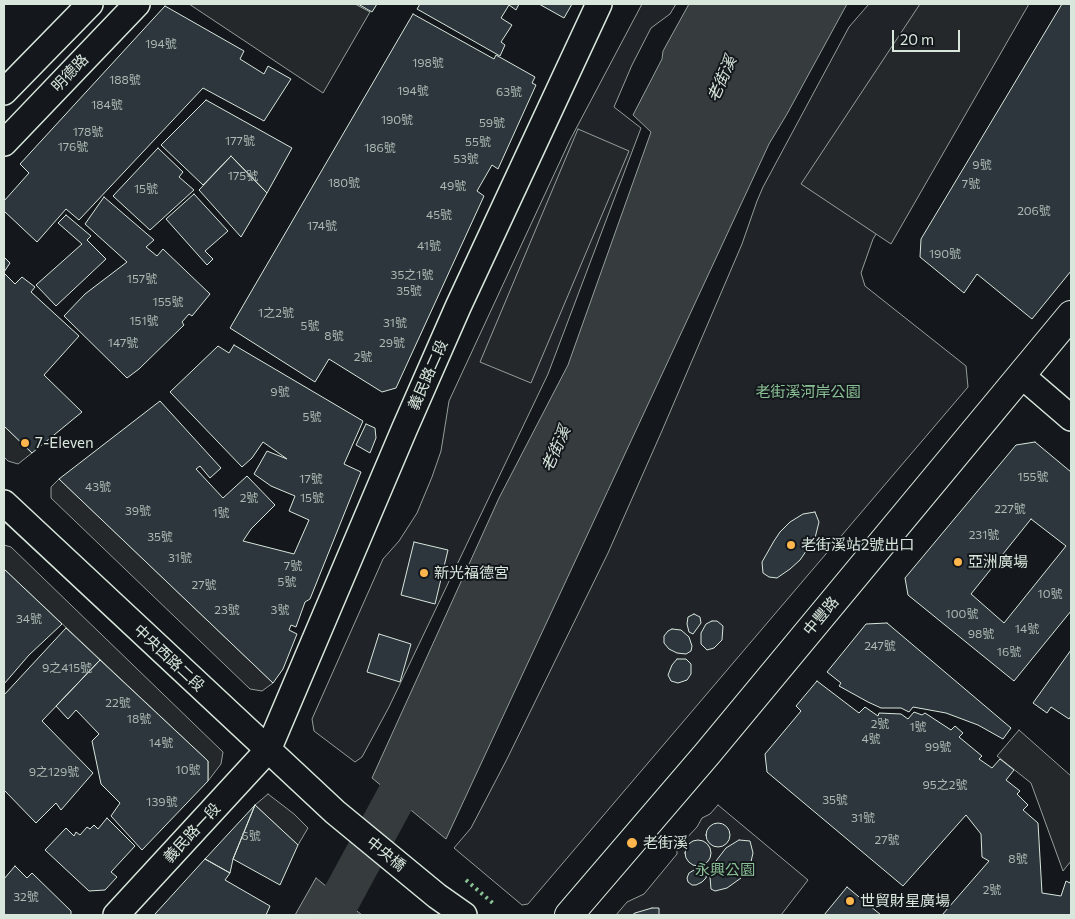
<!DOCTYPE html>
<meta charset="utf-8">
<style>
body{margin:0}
#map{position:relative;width:1075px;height:919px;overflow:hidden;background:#14181c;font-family:Commissioner,sans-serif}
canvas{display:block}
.frame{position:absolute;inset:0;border:5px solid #d8e6dc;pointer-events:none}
.scale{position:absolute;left:892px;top:30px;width:68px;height:22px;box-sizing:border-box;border:2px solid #d8e6dc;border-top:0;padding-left:6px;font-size:15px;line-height:18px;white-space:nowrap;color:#d8e6dc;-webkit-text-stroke:4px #14181c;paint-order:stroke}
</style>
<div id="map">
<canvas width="1075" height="919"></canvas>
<div class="frame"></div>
<div class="scale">20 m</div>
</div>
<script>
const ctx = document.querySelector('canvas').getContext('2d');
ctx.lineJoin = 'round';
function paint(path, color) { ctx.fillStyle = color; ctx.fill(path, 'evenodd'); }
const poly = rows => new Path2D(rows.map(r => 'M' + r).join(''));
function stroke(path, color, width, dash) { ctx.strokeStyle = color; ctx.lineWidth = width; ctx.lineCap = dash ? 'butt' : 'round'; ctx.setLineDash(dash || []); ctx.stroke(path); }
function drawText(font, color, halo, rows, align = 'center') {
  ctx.font = font + ' Commissioner,"Noto Sans TC",sans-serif'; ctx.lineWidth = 4; ctx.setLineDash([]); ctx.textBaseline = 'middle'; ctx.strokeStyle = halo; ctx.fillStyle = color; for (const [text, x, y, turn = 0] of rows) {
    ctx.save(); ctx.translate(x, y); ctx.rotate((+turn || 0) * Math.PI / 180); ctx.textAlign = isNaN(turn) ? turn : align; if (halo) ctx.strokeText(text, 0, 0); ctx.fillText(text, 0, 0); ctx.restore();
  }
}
const green = poly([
 [642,4,676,4,670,14,651,28,632,65,614,107,641,128,548,374,389,707,362,757,355,762,314,731,312,719,383,559,399,541,417,513,432,477,441,451,449,401,570,140,642,4],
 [869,4,1020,4,963,93,873,239,861,273,865,286,966,366,968,387,528,904,522,905,454,848,471,828,507,759,608,553,661,433,742,244,757,201,763,187,849,27,869,4],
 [718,805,808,880,781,915,616,915,627,902,644,894,677,854,677,850,683,842,697,827,702,818,710,814,718,805]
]);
paint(green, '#202428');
stroke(green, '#939e99', 1);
const parking = poly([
 [189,4,355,4,370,12,323,93,189,4],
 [920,4,1029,4,891,244,801,184,920,4],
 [578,129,629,151,531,383,480,362,578,129],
 [4,426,32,453,18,464,8,461,4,457,4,426],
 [59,479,273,683,262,691,250,689,51,498,51,487,59,479],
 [4,545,11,547,223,752,221,764,208,781,208,761,4,569,4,545],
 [1019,730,1071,776,1071,861,1063,871,1031,783,997,756,1019,730],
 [268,794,294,814,308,828,298,845,255,805,268,794]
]);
paint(parking, '#24282b');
stroke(parking, '#939e99', 1);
const water = poly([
 [689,4,847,4,787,114,769,144,446,839,372,778,499,498,568,365,651,132,633,115,662,59,663,51,689,4],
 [316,878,353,908,362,915,295,915,316,878]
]);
paint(water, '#363b3e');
stroke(water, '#939e99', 1);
stroke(poly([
 [332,915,415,762,420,749]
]), '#363b3e', 40);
const building = poly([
 [358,4,377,4,372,12,358,4],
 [420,4,519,4,516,10,509,5,501,18,512,25,501,42,505,45,500,56,417,9,420,4],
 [539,4,572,4,564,18,539,4],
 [1062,4,1071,4,1071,271,1032,319,977,274,964,293,920,257,921,239,1062,4],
 [165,6,244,51,240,59,264,74,268,66,291,79,264,121,203,88,79,220,66,209,37,242,4,211,4,201,29,173,20,164,165,6],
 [413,14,494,59,496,55,535,77,532,83,536,85,498,169,492,165,477,191,484,196,396,388,382,392,329,359,315,382,230,328,413,14],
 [206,100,292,148,267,193,231,156,203,185,161,145,206,100],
 [158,148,183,172,179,177,194,190,150,230,113,196,158,148],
 [231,156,267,193,241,237,199,190,231,156],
 [194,194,228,231,205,251,213,259,207,265,166,219,194,194],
 [104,197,154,240,146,247,157,256,163,249,210,294,192,316,189,314,182,322,184,325,139,369,127,378,64,316,85,294,127,262,85,224,104,197],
 [66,215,91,236,87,240,106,259,56,306,36,285,82,244,58,223,66,215],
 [4,257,10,263,4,272,4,257],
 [4,273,15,284,22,277,35,287,31,292,79,336,44,375,82,412,32,453,4,426,4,273],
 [234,345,363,421,344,464,361,472,310,599,305,602,296,627,291,625,289,630,297,634,283,669,273,683,59,479,160,401,221,468,210,478,200,466,196,469,223,498,247,476,275,505,251,529,243,541,294,554,309,520,289,511,295,496,271,486,254,474,267,451,287,459,263,442,252,458,242,467,170,392,218,346,229,353,234,345],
 [366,424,375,428,376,438,370,453,356,445,366,424],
 [1035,442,1071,472,1071,611,1014,681,908,595,905,578,1016,445,1035,442],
 [1031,519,1066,546,1004,623,971,594,1031,519],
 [815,512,819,522,815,538,800,560,790,569,777,578,769,577,763,573,762,562,774,541,780,532,790,522,803,514,815,512],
 [414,542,448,550,435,604,401,595,414,542],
 [4,569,62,624,29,655,4,684,4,569],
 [694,614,700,617,701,623,693,634,689,632,687,624,688,617,694,614],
 [712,621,717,621,723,626,722,640,714,648,707,650,701,644,701,633,706,624,712,621],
 [887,623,1011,728,1003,739,978,725,946,713,913,707,909,712,901,708,881,708,868,702,839,686,841,683,827,672,866,624,887,623],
 [66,628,100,660,42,721,93,773,61,810,56,803,36,823,4,790,4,695,66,628],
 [672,629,681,630,689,637,692,646,691,651,686,654,677,653,669,649,664,643,664,636,668,631,672,629],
 [379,634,411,644,400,682,367,672,379,634],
 [1071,650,1071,716,1069,719,1051,707,1047,713,1033,703,1071,650],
 [677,659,686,659,691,664,691,674,687,680,678,683,671,681,668,675,672,665,677,659],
 [100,660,208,761,208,781,142,850,111,816,120,803,101,784,92,741,99,734,76,710,68,719,56,706,100,660],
 [817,681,859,713,865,707,878,716,879,713,901,714,908,719,914,712,922,715,925,713,951,730,955,726,963,733,959,737,982,756,979,759,992,768,1000,759,1014,770,1006,780,1020,791,1017,794,1028,805,1023,810,1038,823,1042,893,1061,896,1066,881,1070,883,1071,878,1071,915,942,915,989,861,982,857,981,834,966,815,903,886,767,772,765,754,801,711,796,706,817,681],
 [255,805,298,845,280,885,233,859,255,805],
 [255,805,233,859,230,873,205,859,255,805],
 [107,818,135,846,111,872,117,877,105,890,89,891,45,850,66,828,74,836,76,832,80,835,87,827,90,829,94,825,98,829,107,818],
 '706 835a12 12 0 1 1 24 0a12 12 0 1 1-24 0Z',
 [739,840,750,841,753,853,750,866,741,878,727,888,715,891,711,889,710,877,716,861,726,848,739,840],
 '685 853a13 13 0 1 1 26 0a13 13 0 1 1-26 0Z',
 [205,859,230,873,225,880,270,906,266,915,158,915,155,914,205,859],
 [15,866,27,878,32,873,71,911,71,915,4,915,4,879,15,866],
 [701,869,707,871,706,878,702,882,696,885,692,885,688,882,687,878,689,873,694,870,701,869],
 [847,887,881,915,824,915,847,887],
 [652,908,659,908,659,915,632,915,635,913,652,908]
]);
paint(building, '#2c363c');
stroke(building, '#d8e6dc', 1);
const minor = poly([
 [4,92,90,4],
 [4,143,137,4],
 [1021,375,1071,418],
 [4,503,335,812,437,896,464,915],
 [116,915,268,750,404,430,458,307,599,4]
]);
const major = poly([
 [569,915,707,754,1071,315]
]);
stroke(minor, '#d8e6dc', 28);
stroke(major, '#d8e6dc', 30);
stroke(minor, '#14181c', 25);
stroke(major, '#14181c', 28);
stroke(poly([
 [466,880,495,905]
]), '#8ac095', 4, [2.5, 4]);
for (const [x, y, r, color] of [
 [25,443,5,"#ffb74d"],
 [791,545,5,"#ffb74d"],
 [958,562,5,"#ffb74d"],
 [424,573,5,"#ffb74d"],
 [632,843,6,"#ffb74d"],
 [850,901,5,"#ffb74d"]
]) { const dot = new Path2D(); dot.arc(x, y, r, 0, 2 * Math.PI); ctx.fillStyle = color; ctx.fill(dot); stroke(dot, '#14181c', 2); }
drawText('12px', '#adbab4', null, [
 ["194號",161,44],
 ["198號",428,63],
 ["188號",125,80],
 ["194號",413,91],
 ["63號",509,92],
 ["184號",107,105],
 ["190號",397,120],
 ["59號",492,123],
 ["178號",88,132],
 ["177號",240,141],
 ["55號",478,142],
 ["176號",73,147],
 ["186號",380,148],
 ["53號",466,159],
 ["9號",982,165],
 ["175號",243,176],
 ["180號",344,183],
 ["7號",971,184],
 ["49號",453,186],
 ["15號",146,189],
 ["206號",1034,211],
 ["45號",439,215],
 ["174號",322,226],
 ["41號",429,246],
 ["190號",945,254],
 ["35之1號",412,275],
 ["157號",142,279],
 ["35號",409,291],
 ["155號",168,302],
 ["1之2號",276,313],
 ["151號",144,321],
 ["31號",395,323],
 ["5號",310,326],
 ["8號",334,336],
 ["147號",123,343],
 ["29號",392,343],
 ["2號",363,357],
 ["9號",280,392],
 ["5號",312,417],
 ["155號",1033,477],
 ["17號",311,479],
 ["43號",98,487],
 ["2號",249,498],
 ["15號",312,498],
 ["227號",1010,509],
 ["39號",138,511],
 ["1號",221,513],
 ["231號",984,535],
 ["35號",160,537],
 ["31號",180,558],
 ["7號",293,566],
 ["5號",287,582],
 ["27號",204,585],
 ["10號",1050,594],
 ["23號",227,610],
 ["3號",280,610],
 ["100號",962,614],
 ["34號",29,619],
 ["14號",1027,629],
 ["98號",981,634],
 ["247號",880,646],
 ["16號",1009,652],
 ["9之415號",67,668],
 ["22號",118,703],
 ["18號",139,719],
 ["2號",880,724],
 ["1號",918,727],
 ["4號",871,739],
 ["14號",161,743],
 ["99號",938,747],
 ["10號",188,770],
 ["9之129號",54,772],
 ["95之2號",945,785],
 ["35號",835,800],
 ["139號",162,802],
 ["31號",863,818],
 ["6號",251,836],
 ["27號",887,840],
 ["8號",1018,859],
 ["2號",992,890],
 ["32號",26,897]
]);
drawText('15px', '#d8e6dc', '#14181c', [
 ["明德路",70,73,-46],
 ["義民路二段",428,375,-66],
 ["中豐路",821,616,-50],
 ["中央西路二段",169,658,43],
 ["義民路一段",192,833,-47],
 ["中央橋",386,854,39]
]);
drawText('15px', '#8ac095', '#14181c', [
 ["老街溪河岸公園",808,392],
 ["永興公園",725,870]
]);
drawText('15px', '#d8e6dc', '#14181c', [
 ["7-Eleven",35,443],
 ["老街溪站2號出口",801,545],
 ["亞洲廣場",968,562],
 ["新光福德宮",434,573],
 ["老街溪",643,843],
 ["世貿財星廣場",860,901]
], 'left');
drawText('italic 16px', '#d8e6dc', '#14181c', [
 ["老街溪",722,79,-66],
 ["老街溪",556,449,-66]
]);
</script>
